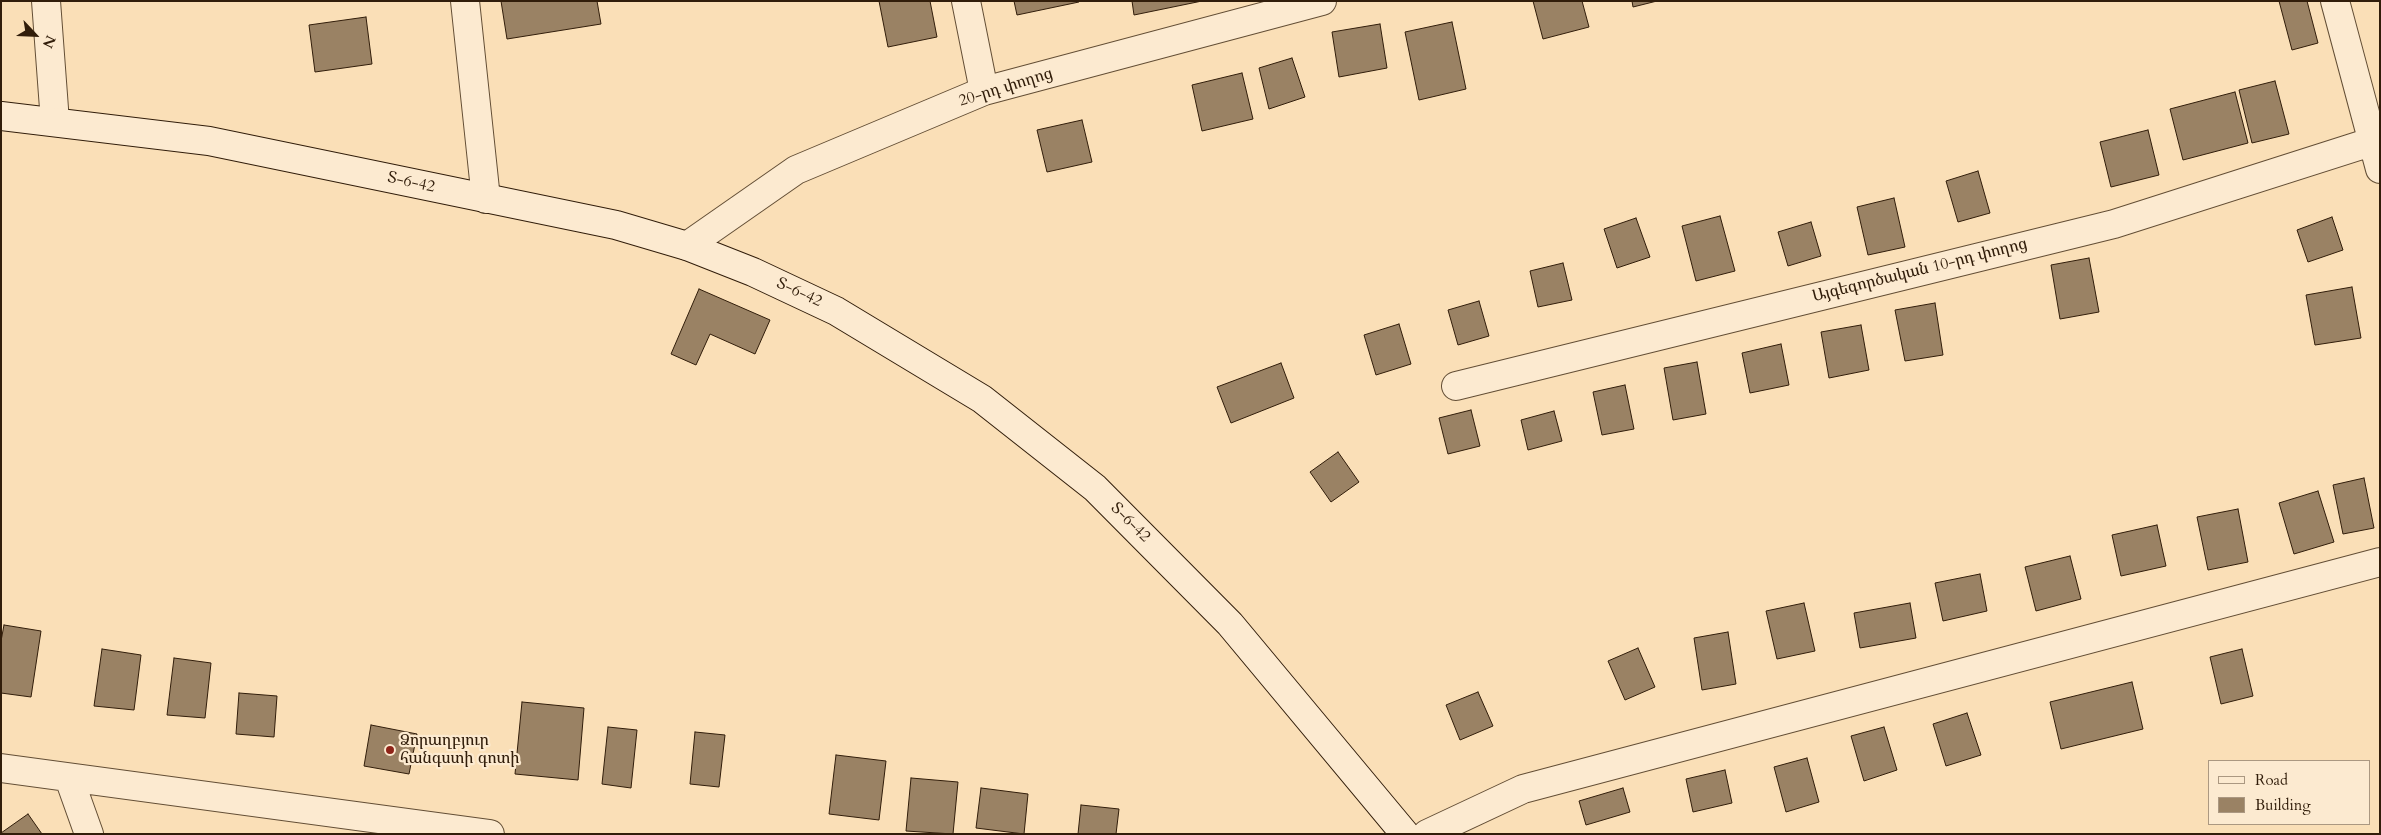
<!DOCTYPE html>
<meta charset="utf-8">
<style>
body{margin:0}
#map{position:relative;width:2381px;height:835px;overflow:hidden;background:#fadfb7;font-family:Cardo,serif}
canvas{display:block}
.frame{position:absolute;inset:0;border:2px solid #311d0a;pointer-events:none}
.legend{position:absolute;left:2208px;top:760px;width:162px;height:65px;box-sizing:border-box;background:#fcead0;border:1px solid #ab9881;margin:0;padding:6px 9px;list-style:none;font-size:15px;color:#311d0a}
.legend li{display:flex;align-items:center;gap:10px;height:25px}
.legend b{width:25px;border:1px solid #ab9881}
.north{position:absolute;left:10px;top:10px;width:50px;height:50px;-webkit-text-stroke:4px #fcead0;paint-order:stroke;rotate:115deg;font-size:14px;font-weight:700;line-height:20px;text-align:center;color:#311d0a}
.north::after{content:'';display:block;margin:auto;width:18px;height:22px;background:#311d0a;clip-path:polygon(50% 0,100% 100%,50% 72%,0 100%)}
</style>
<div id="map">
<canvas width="2381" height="835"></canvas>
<div class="frame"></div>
<ul class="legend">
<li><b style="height:6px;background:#fcead0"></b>Road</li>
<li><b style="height:14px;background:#9a8264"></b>Building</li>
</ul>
<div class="north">N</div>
</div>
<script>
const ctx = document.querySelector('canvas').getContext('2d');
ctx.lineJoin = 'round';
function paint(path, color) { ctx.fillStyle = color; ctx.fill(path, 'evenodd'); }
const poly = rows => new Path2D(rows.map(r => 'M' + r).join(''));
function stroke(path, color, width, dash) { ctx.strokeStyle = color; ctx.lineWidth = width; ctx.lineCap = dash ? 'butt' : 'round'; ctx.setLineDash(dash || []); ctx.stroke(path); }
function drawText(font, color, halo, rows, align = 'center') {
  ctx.font = font + ' Cardo,"Noto Serif Armenian",serif'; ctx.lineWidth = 4.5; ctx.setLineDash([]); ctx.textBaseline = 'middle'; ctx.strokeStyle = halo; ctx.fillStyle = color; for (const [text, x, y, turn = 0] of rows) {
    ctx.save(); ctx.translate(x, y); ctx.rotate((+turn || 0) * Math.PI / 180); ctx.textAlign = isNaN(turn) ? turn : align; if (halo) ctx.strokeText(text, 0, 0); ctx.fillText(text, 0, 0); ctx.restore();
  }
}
const building = poly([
 [501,1,597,1,601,24,507,39,501,1],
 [879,1,930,1,937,37,888,47,879,1],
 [1014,1,1079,1,1079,2,1017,15,1014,1],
 [1132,1,1202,1,1134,15,1132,1],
 [1533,1,1582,1,1589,27,1543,39,1533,1],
 [1632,1,1657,1,1633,7,1632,1],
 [2279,1,2307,1,2318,43,2292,50,2279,1],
 [366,17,372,64,315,72,309,25,366,17],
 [1452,22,1466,89,1419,100,1405,32,1452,22],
 [1380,24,1387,68,1339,77,1332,32,1380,24],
 [1292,58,1305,97,1269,109,1259,68,1292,58],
 [1242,73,1253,119,1202,131,1192,85,1242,73],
 [2275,81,2289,134,2252,143,2239,90,2275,81],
 [2235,92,2248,143,2183,160,2170,109,2235,92],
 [1082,120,1092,162,1047,172,1037,130,1082,120],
 [2148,130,2159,175,2111,187,2100,142,2148,130],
 [1978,171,1990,213,1958,222,1946,181,1978,171],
 [1894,198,1905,247,1868,255,1857,207,1894,198],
 [1720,216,1735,271,1696,281,1682,226,1720,216],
 [2332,217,2343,250,2308,262,2297,230,2332,217],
 [1636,218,1650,257,1617,268,1604,229,1636,218],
 [1811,222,1821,256,1788,266,1778,232,1811,222],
 [2089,258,2099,312,2060,319,2051,265,2089,258],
 [1563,263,1572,300,1538,307,1530,271,1563,263],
 [2352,287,2361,338,2315,345,2306,295,2352,287],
 [699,289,770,320,755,354,710,334,696,365,671,354,699,289],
 [1479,301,1489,336,1458,345,1448,310,1479,301],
 [1935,303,1943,355,1905,361,1895,310,1935,303],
 [1399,324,1411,364,1376,375,1364,335,1399,324],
 [1861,325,1869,370,1829,378,1821,332,1861,325],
 [1781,344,1789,385,1750,393,1742,353,1781,344],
 [1697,362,1706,414,1673,420,1664,368,1697,362],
 [1281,363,1294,398,1231,423,1217,387,1281,363],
 [1625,385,1634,429,1602,435,1593,392,1625,385],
 [1471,410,1480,446,1448,454,1439,418,1471,410],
 [1554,411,1562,441,1528,450,1521,420,1554,411],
 [1338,452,1359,482,1331,502,1310,472,1338,452],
 [2364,478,2374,528,2343,534,2333,485,2364,478],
 [2318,491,2334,542,2294,554,2279,503,2318,491],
 [2238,509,2248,562,2208,570,2197,517,2238,509],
 [2157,525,2166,566,2121,576,2112,535,2157,525],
 [2070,556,2081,599,2036,611,2025,567,2070,556],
 [1980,574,1987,611,1943,621,1935,583,1980,574],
 [1804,603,1815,651,1777,659,1766,611,1804,603],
 [1910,603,1916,638,1860,648,1854,613,1910,603],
 [4,625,41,631,31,697,1,693,1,641,4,625],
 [1728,632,1736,684,1702,690,1694,638,1728,632],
 [1638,648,1655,687,1625,700,1608,661,1638,648],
 [102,649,141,655,134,710,94,706,102,649],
 [2242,649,2253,696,2221,704,2210,657,2242,649],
 [174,658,211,663,205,718,167,715,174,658],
 [2132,682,2143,729,2061,749,2050,702,2132,682],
 [1478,692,1493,726,1460,740,1446,705,1478,692],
 [239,693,277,696,274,737,236,734,239,693],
 [522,702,584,708,578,780,515,774,522,702],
 [1967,713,1981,755,1946,766,1933,724,1967,713],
 [371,725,417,734,409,774,364,766,371,725],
 [608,727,637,730,631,788,602,784,608,727],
 [1884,727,1897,770,1864,781,1851,736,1884,727],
 [695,732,725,735,719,787,690,784,695,732],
 [836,755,886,761,879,820,829,814,836,755],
 [1807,758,1819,802,1786,812,1774,767,1807,758],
 [1725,770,1732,803,1693,812,1686,779,1725,770],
 [911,778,958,782,953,834,906,831,911,778],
 [981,788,1028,794,1024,834,976,828,981,788],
 [1623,788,1630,812,1586,825,1579,801,1623,788],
 [1081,805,1119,809,1116,834,1078,834,1081,805],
 [28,814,42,834,1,834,1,833,28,814]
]);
paint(building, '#9a8264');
stroke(building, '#311d0a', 1);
const street = poly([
 [46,1,55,122],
 [465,1,486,199],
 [966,1,984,91],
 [2335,1,2380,169],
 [687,246,796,170,984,91,1322,1],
 [1456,386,2114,224,2380,139],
 [1,768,490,834],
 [69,778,89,834],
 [1427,834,1523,789,2380,562]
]);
const secondary = poly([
 [1,116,209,141,616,225,687,246,753,272,836,311,982,399,1095,488,1230,624,1405,834]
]);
stroke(street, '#634e35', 30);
stroke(secondary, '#311d0a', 30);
stroke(street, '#fcead0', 28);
stroke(secondary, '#fcead0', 28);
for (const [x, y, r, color] of [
 [390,750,5,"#8f2418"]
]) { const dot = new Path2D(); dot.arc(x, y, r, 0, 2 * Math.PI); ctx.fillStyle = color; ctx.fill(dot); stroke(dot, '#fcead0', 2); }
drawText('16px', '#311d0a', '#fcead0', [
 ["20-րդ փողոց",1006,88,-17],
 ["Տ-6-42",411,183,12],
 ["Այգեգործական 10-րդ փողոց",1920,271,-14],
 ["Տ-6-42",799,293,25],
 ["Տ-6-42",1130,523,45]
]);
drawText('16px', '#311d0a', '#fcead0', [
 ["Ձորաղբյուր",400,741],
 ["հանգստի գոտի",400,759]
], 'left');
</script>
